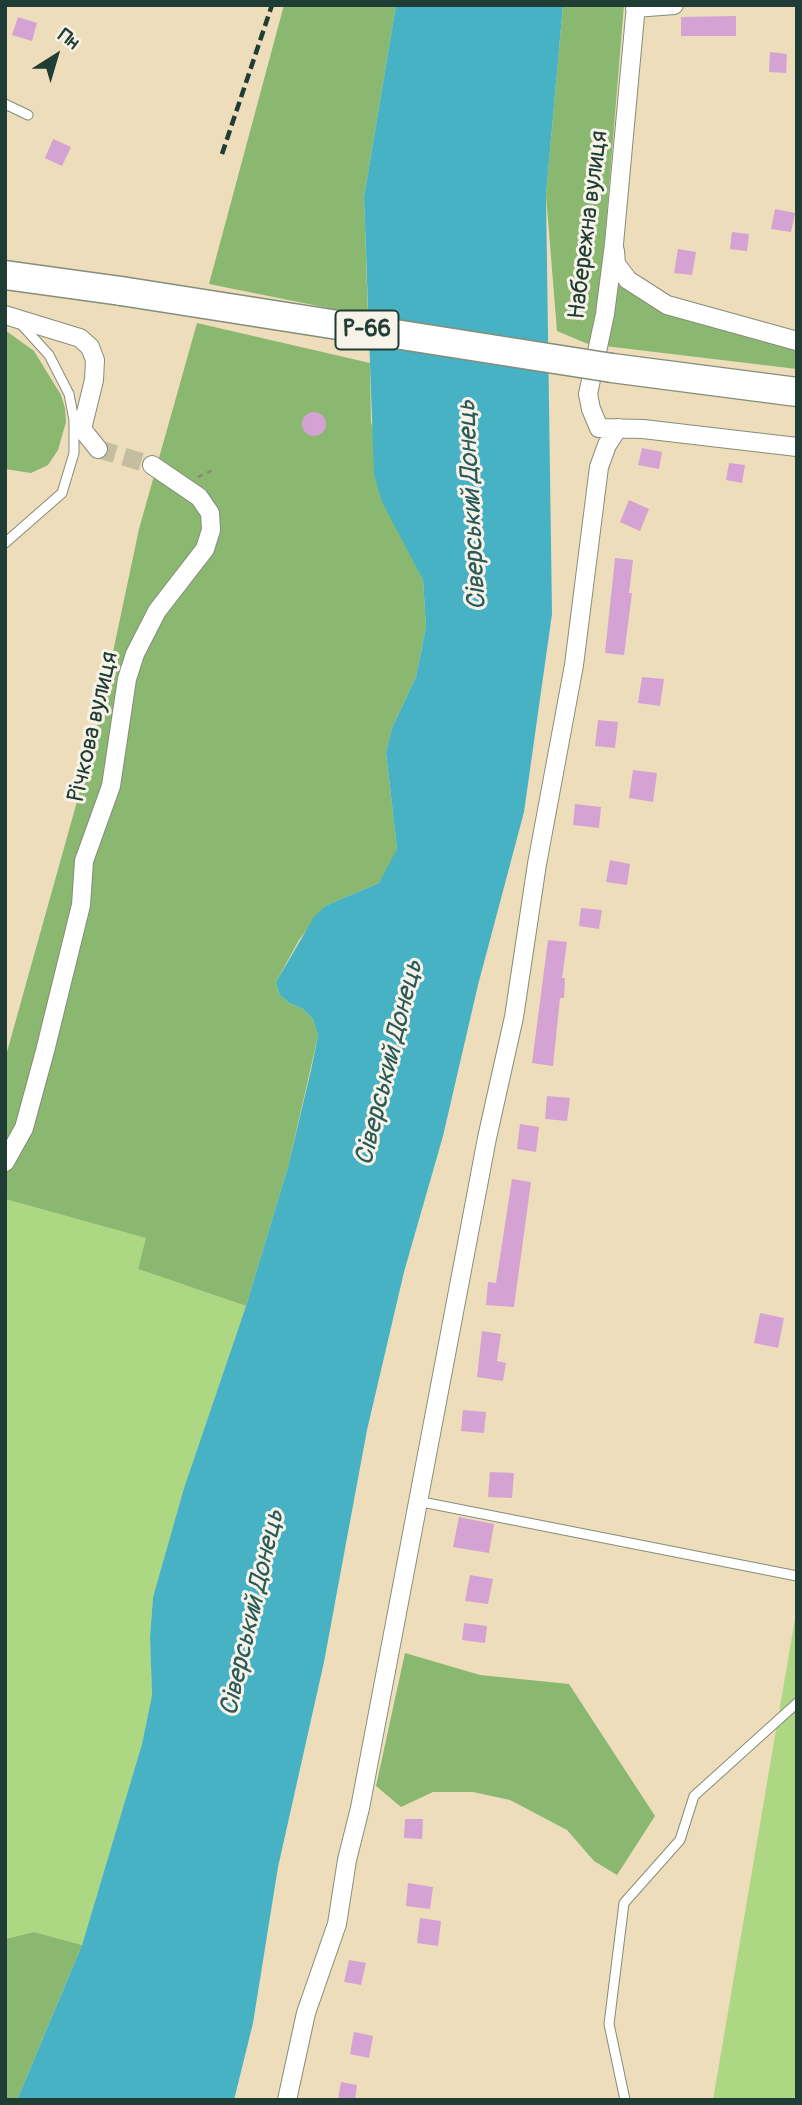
<!DOCTYPE html>
<meta charset="utf-8">
<style>
body{margin:0}
#map{position:relative;width:802px;height:2105px;overflow:hidden;background:#edddbb;font-family:Pangolin,sans-serif}
canvas{display:block}
.frame{position:absolute;inset:0;border:7px solid #1f3d34;pointer-events:none}
.north{position:absolute;left:21px;top:21px;width:70px;height:70px;-webkit-text-stroke:5px #f7f3e8;paint-order:stroke;rotate:37deg;font-size:19px;font-weight:700;line-height:28px;text-align:center;color:#1f3d34}
.north::after{content:'';display:block;margin:auto;width:24px;height:32px;background:#1f3d34;clip-path:polygon(50% 0,100% 100%,50% 72%,0 100%)}
</style>
<div id="map">
<canvas width="802" height="2105"></canvas>
<div class="frame"></div>
<div class="north">Пн</div>
</div>
<script>
const ctx = document.querySelector('canvas').getContext('2d');
ctx.lineJoin = 'round';
function paint(path, color) { ctx.fillStyle = color; ctx.fill(path, 'evenodd'); }
const poly = rows => new Path2D(rows.map(r => 'M' + r).join(''));
function stroke(path, color, width, dash) { ctx.strokeStyle = color; ctx.lineWidth = width; ctx.lineCap = dash ? 'butt' : 'round'; ctx.setLineDash(dash || []); ctx.stroke(path); }
function drawText(font, color, halo, rows, align = 'center') {
  ctx.font = font + ' Pangolin,sans-serif'; ctx.lineWidth = 6; ctx.setLineDash([]); ctx.textBaseline = 'middle'; ctx.strokeStyle = halo; ctx.fillStyle = color; for (const [text, x, y, turn = 0] of rows) {
    ctx.save(); ctx.translate(x, y); ctx.rotate((+turn || 0) * Math.PI / 180); ctx.textAlign = isNaN(turn) ? turn : align; if (halo) ctx.strokeText(text, 0, 0); ctx.fillText(text, 0, 0); ctx.restore();
  }
}
paint(poly([
 [5,1199,147,1238,138,1269,246,1306,184,1488,153,1597,150,1637,152,1695,142,1744,82,1945,34,1932,5,1939],
 [797,1607,797,2100,713,2100]
]), '#add782');
paint(poly([
 [284,5,396,5,364,197,368,316,209,284],
 [563,5,624,5,601,285,629,286,797,335,797,369,588,344,557,331,546,195],
 [197,323,370,363,371,422,408,550,423,580,426,627,416,677,392,728,386,752,397,849,390,867,379,883,325,906,299,940,276,982,279,994,289,1003,303,1009,313,1019,318,1036,288,1167,246,1306,138,1269,146,1238,5,1199,5,1059,95,737,139,529],
 [5,330,34,351,61,395,65,408,66,422,58,450,48,465,31,473,5,469],
 [405,1653,480,1675,569,1684,655,1816,617,1875,594,1861,567,1830,510,1800,473,1792,433,1792,401,1807,376,1786],
 [34,1932,82,1945,17,2100,5,2100,5,1939]
]), '#8ab870');
paint(poly([
 [396,5,563,5,546,195,552,614,524,812,478,985,443,1136,404,1272,367,1430,324,1662,278,1867,253,2023,234,2100,17,2100,82,1945,142,1744,152,1695,150,1637,153,1597,184,1488,246,1306,288,1167,311,1070,318,1036,313,1019,303,1009,289,1003,279,994,276,982,314,917,325,906,379,883,397,849,386,752,392,728,416,677,426,627,423,580,382,502,374,474,364,197]
]), '#46b2c4');
paint(poly([
 [736,16,736,36,681,36,681,17],
 [18,17,37,23,32,41,12,35],
 [770,52,787,54,786,73,769,72],
 [53,139,71,147,62,166,45,158],
 [775,209,795,213,791,232,771,229],
 [732,232,749,234,747,251,730,249],
 [678,249,696,252,692,275,674,273],
 '302 424a12 12 0 1 1 24 0a12 12 0 1 1-24 0Z',
 [642,448,662,452,659,469,638,465],
 [729,463,745,465,742,483,726,480],
 [629,500,649,509,640,531,620,522],
 [615,558,633,560,629,593,632,593,624,655,605,653],
 [642,677,664,679,660,706,638,703],
 [598,720,618,722,615,748,595,746],
 [633,770,657,773,653,802,629,798],
 [575,804,601,807,599,828,573,825],
 [610,860,630,864,627,885,606,882],
 [581,908,602,910,599,929,579,926],
 [548,940,567,942,562,978,565,978,564,998,560,998,553,1066,532,1063],
 [547,1096,570,1098,567,1121,545,1119],
 [520,1124,539,1127,536,1152,517,1149],
 [512,1179,531,1182,514,1307,486,1305,488,1282,496,1283],
 [760,1313,784,1318,778,1348,754,1343],
 [482,1331,501,1334,497,1361,506,1363,503,1381,477,1377],
 [463,1410,486,1412,484,1433,461,1431],
 [490,1472,514,1473,512,1498,488,1497],
 [459,1517,494,1524,489,1553,453,1547],
 [470,1575,493,1579,488,1604,465,1601],
 [464,1623,487,1626,485,1643,462,1640],
 [405,1819,423,1819,422,1839,404,1838],
 [408,1883,433,1887,430,1909,406,1906],
 [420,1918,441,1921,438,1946,417,1943],
 [349,1960,366,1963,361,1985,344,1982],
 [354,2032,373,2036,369,2058,350,2054],
 [341,2082,357,2085,355,2100,338,2100]
]), '#d4a3d4');
stroke(poly([
 [98,449,152,465]
]), '#c4bda0', 18, [18, 9]);
const lane = poly([
 [5,104,28,115],
 [5,543,62,493,74,453,74,420,69,394,49,355,20,323],
 [417,1501,797,1576],
 [625,2100,609,2024,624,1903,680,1840,694,1796,797,1703]
]);
const street = poly([
 [636,5,614,244,605,314,588,394,591,409,599,428,643,429,797,447],
 [635,8,674,5],
 [615,251,616,264,628,280,667,305,797,341],
 [5,315,80,338,90,347,95,360,94,380,82,429,98,449],
 [5,1162,24,1128,45,1051,81,905,84,861,111,786,127,679,135,654,157,611,205,549,211,530,210,513,199,497,152,465],
 [287,2100,306,2013,337,1924,347,1860,360,1808,487,1138,514,1017,537,864,574,665,599,467,607,445,618,428]
]);
const primary = poly([
 [5,275,121,291],
 [612,368,797,392]
]);
stroke(lane, '#868d78', 11);
stroke(street, '#868d78', 20);
stroke(primary, '#868d78', 31);
stroke(poly([
 [198,477,213,470]
]), '#868d78', 2.5, [5, 5]);
stroke(lane, '#fff', 9);
stroke(street, '#fff', 18);
stroke(primary, '#fff', 28);
stroke(poly([
 [222,154,272,5]
]), '#1f3d34', 4.5, [10, 5]);
const primaryBridge = poly([
 [121,291,612,368]
]);
stroke(primaryBridge, '#868d78', 31, []);
stroke(primaryBridge, '#fff', 28);
for (const [x, y, w] of [
 [367,330,63]
]) { const box = new Path2D(); box.roundRect(x - w / 2, y - 19.5, w, 39, 5); ctx.fillStyle = '#f7f3e8'; ctx.fill(box); stroke(box, '#1f3d34', 2); }
drawText('bold 23px', '#1f3d34', null, [
 ["Р-66",367,330]
]);
drawText('24px', '#1f3d34', '#f7f3e8', [
 ["Набережна вулиця",589,225,-83],
 ["Річкова вулиця",94,727,-77]
]);
drawText('italic 26px', '#295a58', '#f7f3e8', [
 ["Сіверський Донець",473,505,-93],
 ["Сіверський Донець",390,1063,-76],
 ["Сіверський Донець",253,1613,-77]
]);
</script>
